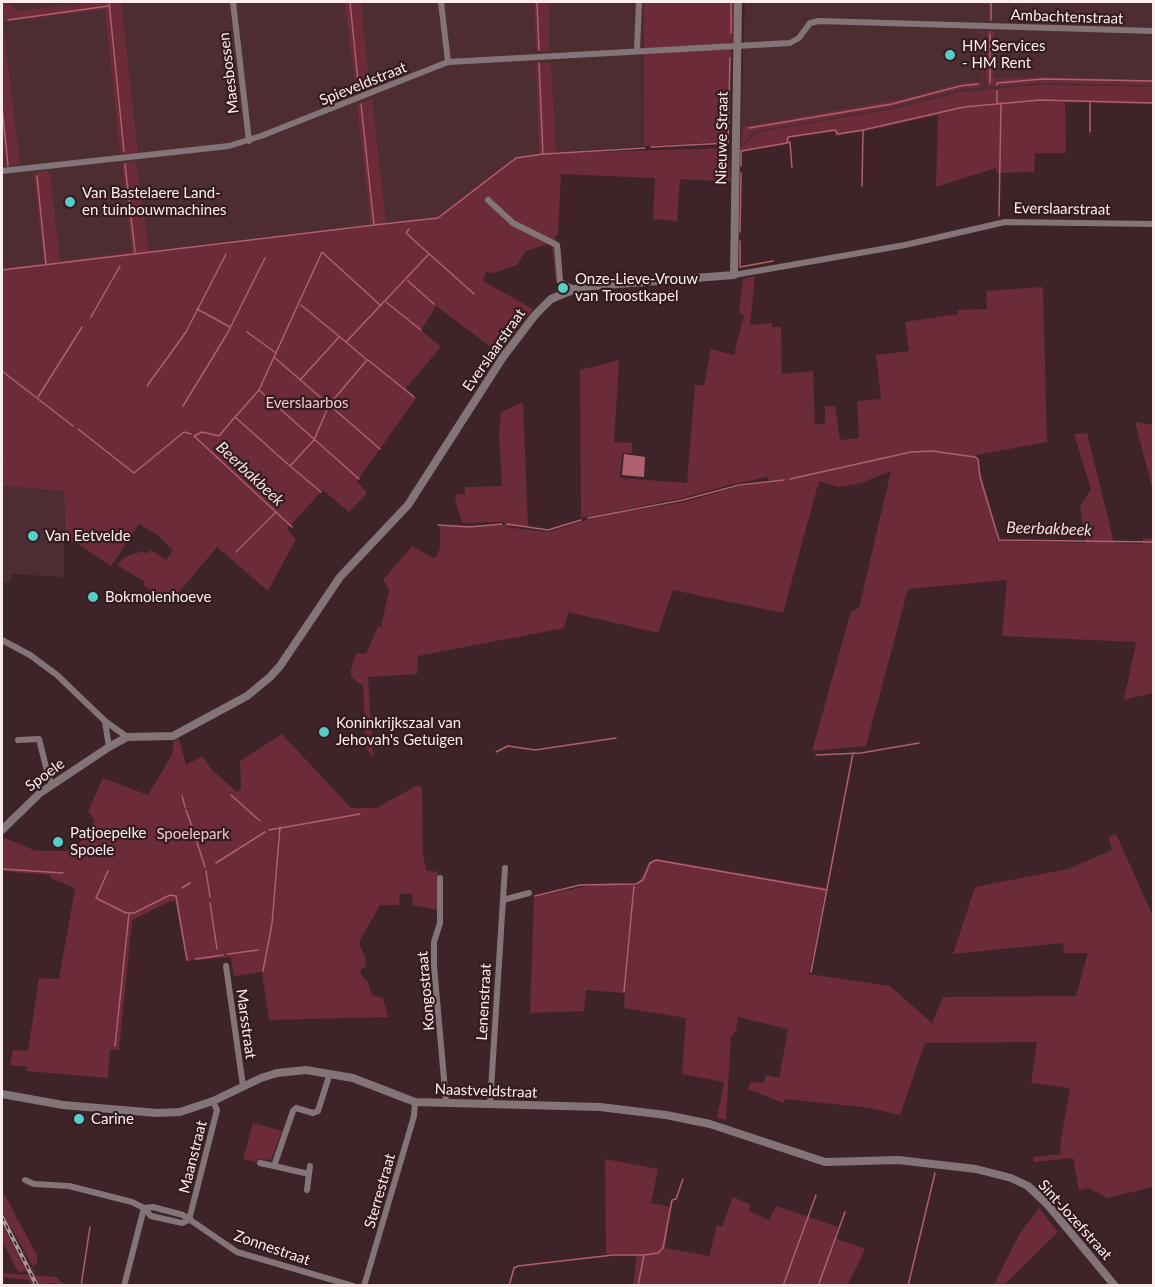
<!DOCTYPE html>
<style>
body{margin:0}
#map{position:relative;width:1155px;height:1287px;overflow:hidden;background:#3e2428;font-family:Lato,sans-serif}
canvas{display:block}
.frame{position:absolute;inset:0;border:3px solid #fdecee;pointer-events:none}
</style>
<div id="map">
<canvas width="1155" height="1287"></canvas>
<div class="frame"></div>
</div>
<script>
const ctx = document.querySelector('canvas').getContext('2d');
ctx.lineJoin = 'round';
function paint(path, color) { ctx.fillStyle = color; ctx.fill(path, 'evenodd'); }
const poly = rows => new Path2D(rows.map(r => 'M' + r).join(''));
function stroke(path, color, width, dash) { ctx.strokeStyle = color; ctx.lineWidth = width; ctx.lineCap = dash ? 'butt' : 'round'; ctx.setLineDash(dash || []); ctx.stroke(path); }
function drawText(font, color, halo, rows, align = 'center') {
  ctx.font = font + ' Lato,sans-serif'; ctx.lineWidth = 4.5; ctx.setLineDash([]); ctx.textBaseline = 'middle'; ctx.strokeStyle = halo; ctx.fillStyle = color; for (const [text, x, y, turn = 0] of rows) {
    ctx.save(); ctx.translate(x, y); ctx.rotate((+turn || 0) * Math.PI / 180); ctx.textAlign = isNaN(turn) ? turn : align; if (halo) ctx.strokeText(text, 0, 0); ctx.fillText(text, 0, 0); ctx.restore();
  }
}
paint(poly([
 [2,2,644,2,642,146,534,154,513,159,436,217,2,268],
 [745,2,1153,2,1153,104,1040,101,964,108,881,128,835,136,835,131,789,138,788,144,740,152],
 [2,486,64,491,64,577,12,574,9,583,2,582],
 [2,1212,32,1267,41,1285,34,1285,2,1224]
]), '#4e2d32');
paint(poly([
 [2,2,7,2,18,11,96,2,121,2,138,153,120,153,105,9,3,22,20,164,5,166,2,130],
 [345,2,361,2,363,24,370,87,356,93],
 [534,2,549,2,550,51,536,51],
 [644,2,735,2,726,142,643,146],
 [980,30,984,33,983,85,979,88,961,89,891,107,754,131,741,145,743,127,898,100,963,83,982,82,983,34,977,33],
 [987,30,995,31,993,79,1041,77,1153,80,1153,85,1042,83,988,87,986,81],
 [536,63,551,63,556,153,728,148,731,182,680,179,677,221,653,219,655,178,561,174,558,234,554,238,561,248,563,281,556,282,552,247,548,244,526,251,517,265,494,273,486,272,483,281,533,309,499,353,436,306,421,330,441,347,406,388,416,398,357,481,367,493,349,512,323,490,287,529,296,539,268,591,217,547,169,604,143,585,145,582,117,565,125,557,143,551,147,554,151,550,166,560,173,550,156,534,139,524,111,566,80,545,65,540,64,491,2,486,2,268,44,263,34,176,38,172,47,171,50,174,60,261,132,252,122,164,136,160,149,251,371,225,357,105,372,99,386,223,436,217,513,159,539,153],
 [1038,85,1153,87,1153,104,1065,102,1066,153,1035,153,1034,172,996,173,996,168,936,187,938,115,835,136,835,131,789,138,788,144,740,152,740,147,760,132,899,108,961,92],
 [755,276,750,325,772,323,772,327,781,327,782,374,813,371,815,425,825,423,825,406,835,406,840,440,859,438,857,401,881,399,876,355,909,351,905,322,958,314,957,310,987,309,986,291,1043,287,1047,442,976,455,998,541,1086,543,1080,507,1091,489,1074,434,1087,433,1114,543,1143,544,1143,538,1153,539,1153,693,1124,700,1136,642,1002,636,1007,580,908,589,866,746,812,751,851,611,859,608,891,471,861,483,839,487,819,481,783,613,673,590,658,633,568,612,564,628,418,656,417,674,368,677,373,757,366,748,363,686,351,677,351,670,356,653,366,654,378,626,381,628,389,590,383,580,412,546,433,558,437,556,440,548,440,526,505,525,504,522,462,523,455,499,457,494,465,494,465,487,502,486,499,433,501,412,523,402,528,526,505,527,548,532,599,516,685,502,735,487,770,482,768,477,729,485,683,498,581,518,580,370,619,360,614,442,632,443,632,453,622,453,620,478,687,483,695,385,704,385,711,349,734,355,744,315,739,313,743,279],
 [1135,422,1153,425,1153,491],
 [282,734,351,808,376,808,418,785,422,788,423,854,426,870,438,872,438,910,413,905,412,894,400,894,399,905,380,905,360,940,360,946,366,959,365,967,360,970,361,975,368,982,372,995,383,998,388,1017,269,1020,262,972,234,976,231,957,187,961,175,901,170,901,132,920,119,1050,110,1050,108,1078,27,1071,27,1067,10,1065,13,1050,28,1051,39,978,59,979,75,888,52,879,50,875,2,871,2,837,36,851,69,851,84,839,95,821,88,811,103,778,148,795,172,755,174,740,179,739,186,765,203,756,210,768,237,792,241,789,240,761],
 [1116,834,1153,916,1153,1187,1108,1198,1088,1188,1079,1190,1073,1158,1034,1162,1033,1157,1061,1154,1060,1145,1070,1088,1031,1083,1037,1042,925,1043,900,1115,871,1108,785,1099,783,1103,748,1089,751,1082,764,1083,766,1075,779,1078,788,1029,738,1017,736,1031,731,1037,726,1120,717,1118,724,1082,682,1074,686,1018,624,1008,625,993,586,990,584,1011,530,1013,534,897,593,885,614,883,637,886,649,862,657,859,826,888,809,974,890,986,932,1023,943,997,1076,996,1088,953,1064,953,1063,943,953,954,975,887,1068,869,1112,850,1109,837],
 [253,1123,282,1131,271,1160,258,1159,257,1162,243,1159],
 [605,1159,658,1169,651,1203,671,1207,665,1248,709,1256,717,1225,722,1227,733,1197,751,1205,749,1211,769,1220,776,1206,838,1227,834,1238,865,1249,848,1285,633,1285,637,1254,606,1254],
 [2,1190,37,1255,37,1264,33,1266,2,1212],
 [1039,1208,1058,1232,1004,1285,982,1285,994,1285,1020,1233],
 [2,1224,26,1270,27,1271,19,1272,15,1267,2,1240],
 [2,1273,56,1277,65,1285,49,1283,49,1285,31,1285,30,1280,2,1277]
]), '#6b2b39');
paint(poly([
 [624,454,645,457,644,477,622,475]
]), '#b05f6d');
stroke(poly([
 [109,2,124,151],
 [350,2,359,91],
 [537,2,539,50],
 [8,20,108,6],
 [991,20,991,2],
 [731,33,731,2],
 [990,83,990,34],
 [997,85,997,83,1043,79,1154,81],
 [997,91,997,103],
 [2,106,8,166],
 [749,128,892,104,960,86,978,84],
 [1090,132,1090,103],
 [787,143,790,142,792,168],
 [651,147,728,143,730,58],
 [544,154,645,148],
 [125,164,135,252],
 [741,166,741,151,787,143,788,137,835,130,838,134,863,130,964,107,1040,100,1154,103],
 [37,176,46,264],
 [862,186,863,130],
 [999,216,1001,103],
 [374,225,438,218,516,158,543,154,539,63],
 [409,229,406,233,474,294],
 [740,232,741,173],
 [740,241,740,267,773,261],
 [2,270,374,225,361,104],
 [408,281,434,304],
 [386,302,421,330],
 [301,305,346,342],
 [197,309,230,327],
 [91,317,120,266],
 [247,332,276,353],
 [274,357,380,449],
 [368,360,414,397],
 [2,371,73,426],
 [300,380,339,337],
 [147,386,186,332,226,254],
 [260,391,359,479],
 [38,397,82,327],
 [183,406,227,334,265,258],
 [236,416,259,390,322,252,380,305],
 [78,429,134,473,184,432,191,434],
 [2,460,3,461],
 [290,466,321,492],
 [790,479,911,452,932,451,975,457,978,459,980,477,999,540,1154,542],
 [588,518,683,500,739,485,784,480],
 [507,524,548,530,581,520],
 [438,525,470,527,502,524],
 [292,527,194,436,202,432,219,436,235,417,290,466,314,440,329,405,367,360,346,342,429,254],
 [236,552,276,512],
 [496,752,508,746,535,750,616,738],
 [816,755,861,753,919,743],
 [231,795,260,821],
 [182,796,185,807],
 [186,810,193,829],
 [269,830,360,814],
 [194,833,205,867],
 [216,863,265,832],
 [2,869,63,873],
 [108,871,96,898,126,913,134,913,170,895,176,896,187,960],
 [206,871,210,897],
 [182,888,190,883],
 [535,896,580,885,636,884,643,880,650,863,656,860,827,890],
 [210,903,217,949],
 [228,954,258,950],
 [196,959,223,955],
 [263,971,272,924,280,827],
 [811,972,853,753],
 [624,992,634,886],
 [115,1046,129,913],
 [81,1286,90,1227],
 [509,1286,514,1268,518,1266,613,1255,644,1255],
 [638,1286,644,1255,658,1253,663,1248,672,1200,676,1199,683,1179],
 [783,1286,816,1195],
 [818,1286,845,1212],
 [908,1286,935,1173]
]), '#b05f6d', 1.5);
stroke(poly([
 [233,2,249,141],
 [441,2,448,62],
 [637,50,639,2],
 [2,171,229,146,261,136,448,62,790,43,799,38,810,23,819,21,1154,31],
 [488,200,513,223,557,245,560,282,572,288],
 [734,275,905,245,1005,222,1154,224],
 [2,640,30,655,57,675,105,721,127,737],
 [105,722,109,747],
 [18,740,39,739,49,779,53,784],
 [440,878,440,923,434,942,434,966,446,1102],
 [503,900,529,893],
 [226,966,243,1086],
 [490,1105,505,868],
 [260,1163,274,1166],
 [309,1174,274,1166,293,1111,296,1108,313,1113,318,1111,330,1073],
 [25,1180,34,1184,69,1186,132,1202,144,1208,151,1216,182,1223,189,1220],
 [307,1190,310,1166],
 [144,1208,153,1207,183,1215,237,1252,353,1286],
 [189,1220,217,1110,213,1101],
 [124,1286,144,1208],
 [364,1286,414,1116,415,1102]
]), '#837577', 6);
stroke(poly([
 [2,830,40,793,109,747,127,737,173,736,247,696,270,677,280,666,340,577,408,505,503,357,535,315,551,299,580,287,734,275,738,2],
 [2,1094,63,1105,157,1113,180,1112,213,1101,261,1078,277,1073,306,1070,353,1078,415,1102,600,1107,666,1115,710,1124,825,1162,898,1160,976,1169,1011,1178,1028,1186,1047,1204,1115,1286]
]), '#837577', 8);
const rail = poly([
 [2,1217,37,1286]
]);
stroke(rail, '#ab9699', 4);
stroke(rail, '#331b1f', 1.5, [4.5]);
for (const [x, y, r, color] of [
 [950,55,6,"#55cec6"],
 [70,202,6,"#55cec6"],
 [563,288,6,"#55cec6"],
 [33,536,6,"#55cec6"],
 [93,597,6,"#55cec6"],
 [324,732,6,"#55cec6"],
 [58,842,6,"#55cec6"],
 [79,1119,6,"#55cec6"]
]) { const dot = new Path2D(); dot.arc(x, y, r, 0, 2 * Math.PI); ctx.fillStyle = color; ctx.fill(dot); stroke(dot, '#331b1f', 2); }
drawText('15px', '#fdecee', '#331b1f', [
 ["Ambachtenstraat",1067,17,2],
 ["Maesbossen",229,73,-97],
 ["Spieveldstraat",363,84,-22],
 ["Nieuwe Straat",722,138,-89],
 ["Everslaarstraat",1062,209,1],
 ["Everslaarstraat",494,350,-55],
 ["Spoele",45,775,-36],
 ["Kongostraat",426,991,-95],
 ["Lenenstraat",484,1002,-87],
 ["Marsstraat",246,1024,82],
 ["Naastveldstraat",486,1091,2],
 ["Maanstraat",193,1157,-76],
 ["Sterrestraat",380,1191,-74],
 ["Sint-Jozefstraat",1075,1220,48],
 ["Zonnestraat",272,1248,19]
]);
drawText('15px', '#fdecee', '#331b1f', [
 ["HM Services",962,46],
 ["- HM Rent",962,63],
 ["Van Bastelaere Land-",82,193],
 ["en tuinbouwmachines",82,210],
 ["Onze-Lieve-Vrouw",575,279],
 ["van Troostkapel",575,296],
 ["Van Eetvelde",45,536],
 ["Bokmolenhoeve",105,597],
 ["Koninkrijkszaal van",336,723],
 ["Jehovah's Getuigen",336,740],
 ["Patjoepelke",70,833],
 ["Spoele",70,850],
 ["Carine",91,1119]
], 'left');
drawText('15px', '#f4c5cb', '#331b1f', [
 ["Everslaarbos",307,403],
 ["Spoelepark",193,834]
]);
drawText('italic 16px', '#f5dddf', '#331b1f', [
 ["Beerbakbeek",250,474,43],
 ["Beerbakbeek",1049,529,2]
]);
</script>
